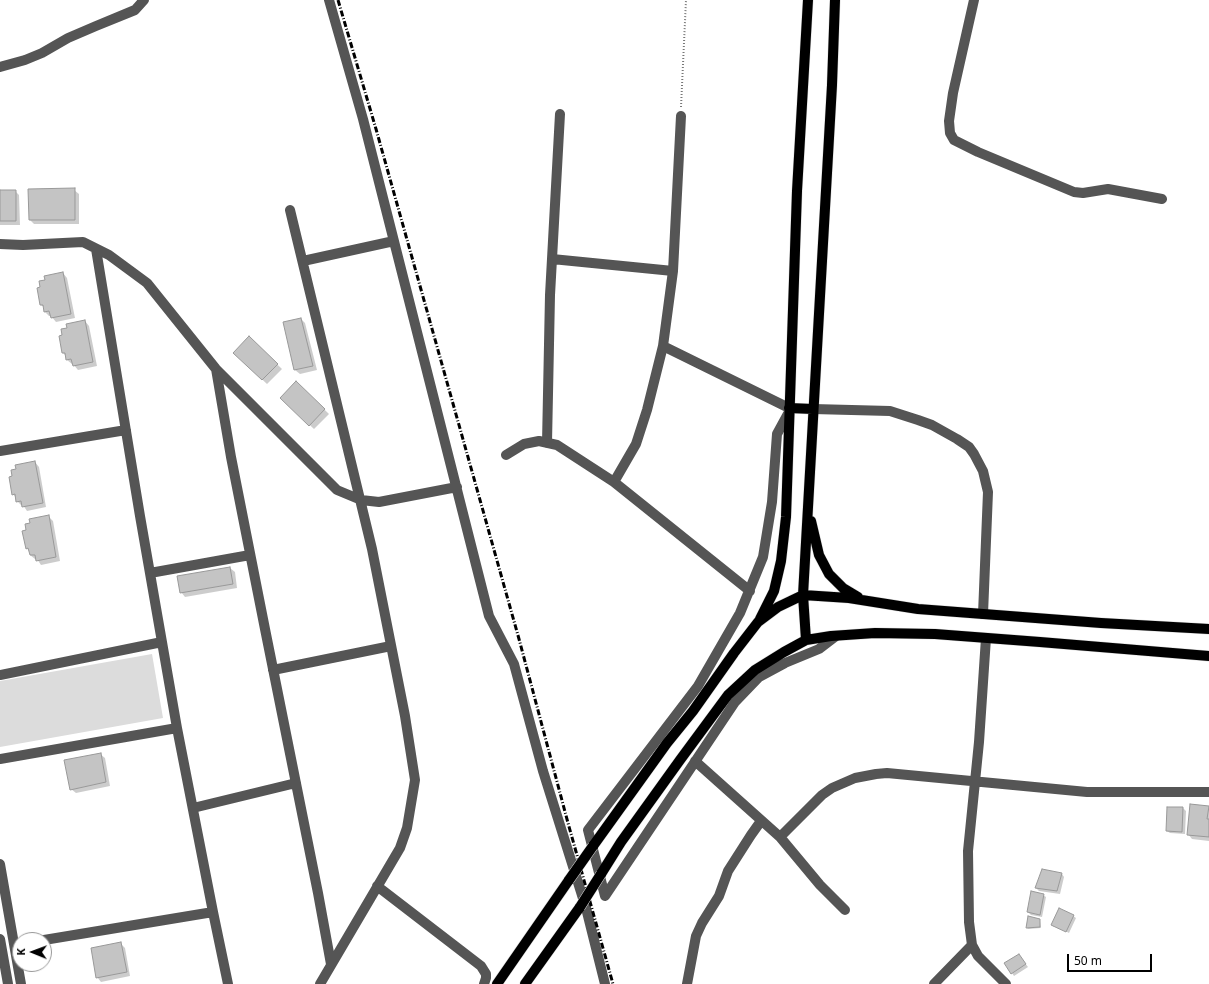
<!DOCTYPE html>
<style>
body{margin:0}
#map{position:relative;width:1209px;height:984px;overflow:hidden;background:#fff;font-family:"Noto Sans",sans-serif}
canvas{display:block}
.north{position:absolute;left:12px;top:932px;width:40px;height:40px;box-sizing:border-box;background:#fff;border:1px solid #999;border-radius:50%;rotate:271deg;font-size:11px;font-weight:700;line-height:16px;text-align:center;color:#000}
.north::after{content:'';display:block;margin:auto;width:14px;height:18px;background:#000;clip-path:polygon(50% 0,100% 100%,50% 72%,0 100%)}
.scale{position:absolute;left:1067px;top:954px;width:85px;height:18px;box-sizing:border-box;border:2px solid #000;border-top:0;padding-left:5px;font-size:12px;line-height:14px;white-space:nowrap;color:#000;-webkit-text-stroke:3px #fff;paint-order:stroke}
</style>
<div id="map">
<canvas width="1209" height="984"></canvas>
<div class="north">K</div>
<div class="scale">50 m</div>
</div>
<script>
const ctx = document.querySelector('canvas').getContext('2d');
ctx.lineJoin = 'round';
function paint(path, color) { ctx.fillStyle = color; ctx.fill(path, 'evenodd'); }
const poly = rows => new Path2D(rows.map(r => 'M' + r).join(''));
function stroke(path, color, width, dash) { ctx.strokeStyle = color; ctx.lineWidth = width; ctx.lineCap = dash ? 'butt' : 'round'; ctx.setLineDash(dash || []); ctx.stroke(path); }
paint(poly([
 [152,654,163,718,0,747,0,681]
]), '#dcdcdc');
paint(poly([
 [29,190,74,190,79,194,79,224,34,224,30,220],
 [0,191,15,191,19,195,20,225,0,225],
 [63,273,67,278,75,318,56,322,51,316,49,316,45,312,45,308,41,305,42,288],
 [301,319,305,323,317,370,300,374,295,370,284,323],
 [85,321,89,326,97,366,78,370,73,364,72,364,67,360,66,356,63,353,63,336,68,329],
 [249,337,282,369,267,384,234,353],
 [296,382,329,414,314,429,281,398],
 [35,462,39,467,46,507,27,511,23,505,21,505,17,501,16,498,13,494],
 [48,516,53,521,60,561,41,565,37,559,35,559,30,555,30,551,26,548,27,531,31,524],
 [230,568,235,572,237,588,185,597,181,592],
 [100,754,105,758,110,786,76,793,71,789],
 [1208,807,1209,807,1209,841,1192,839,1188,834],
 [1168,808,1183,808,1186,811,1185,834,1170,833,1167,831],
 [1043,870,1062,874,1064,877,1060,894,1039,891,1036,888],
 [1043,895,1046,897,1042,917,1031,915,1028,912],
 [1073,916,1076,918,1069,933,1054,925,1054,927,1052,925],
 [1039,920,1040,921,1041,928,1028,929,1027,928],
 [121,944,125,948,130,976,101,982,97,977],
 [1019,955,1028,967,1014,976,1012,973]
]), '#0003');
const building = poly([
 [75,188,75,220,29,220,28,189,75,188],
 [0,190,16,190,16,221,0,221,0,190],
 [63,272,71,314,51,318,49,311,44,312,43,305,40,305,37,288,40,287,39,281,45,280,44,276,63,272],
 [301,318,313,366,294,370,283,322,301,318],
 [85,320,93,362,73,366,71,359,66,360,65,353,62,353,59,336,62,335,61,329,67,328,66,324,85,320],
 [249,336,278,364,262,380,233,353,249,336],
 [296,381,325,409,309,426,280,398,296,381],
 [35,461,43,503,22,507,21,501,16,502,15,494,12,495,9,477,12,476,11,470,16,469,15,465,35,461],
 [49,515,56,557,36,561,35,555,30,555,28,548,26,549,22,531,26,530,25,524,30,523,29,519,49,515],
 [230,567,233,584,180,593,177,576,230,567],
 [101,753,106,782,70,790,64,760,101,753],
 [1190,804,1209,806,1207,819,1209,819,1209,837,1187,835,1190,804],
 [1167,807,1183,807,1182,832,1166,831,1167,807],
 [1042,869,1062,873,1057,891,1035,888,1042,869],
 [1031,891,1044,894,1040,915,1027,912,1031,891],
 [1059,908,1074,915,1066,932,1051,925,1059,908],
 [1028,916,1040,919,1040,927,1026,928,1028,916],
 [121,942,127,972,96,978,91,948,121,942],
 [1019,954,1026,964,1011,974,1004,963,1019,954]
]);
paint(building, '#c4c4c4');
stroke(building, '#999', 1);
const major = poly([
 [789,408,813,409],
 [811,521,819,555,829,574,843,588,858,597],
 [760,619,774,591,781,561,786,517,797,191,808,0],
 [806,640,803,595,832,85,835,0],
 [593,846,667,743,693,711,734,653,758,622,778,607,803,595,849,598,918,609,1101,623,1209,629],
 [601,874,621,842,680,760,728,695,755,670,784,652,806,640,831,636,875,633,935,634,1040,642,1209,656],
 [497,984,569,880],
 [525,984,580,907]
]);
stroke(major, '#dbdbdb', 11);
stroke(poly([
 [681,107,686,0]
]), '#777', 2, [1, 2]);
stroke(poly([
 [329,0,363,119,489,616,514,664,543,771,586,908,605,984],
 [974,0,953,93,949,121,950,133,954,140,978,152,1074,192,1083,193,1108,189,1162,199],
 [0,67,25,60,42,53,68,38,96,26,135,10,144,0],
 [290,210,372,549,405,716,415,780,407,828,400,848,320,984],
 [0,244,23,245,83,242,109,255,147,283,216,369,337,490,361,500,379,502,457,487],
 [96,249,140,516,177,728,213,912,228,984],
 [552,259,673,271],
 [303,261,394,241],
 [663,346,789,408],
 [216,369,231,457,265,629,318,893,331,964],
 [813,409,890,411,918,420,932,425,957,439,969,447,974,454,983,471,988,492,983,614],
 [789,412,777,434,772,502,763,557,740,613,698,686,588,830,605,896,735,702,759,677,785,663,819,649,836,636],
 [547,443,550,295,560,114],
 [0,451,126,430],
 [506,455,524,444,539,441,557,445,614,482,750,591],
 [614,482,636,444,647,410,663,346,673,271,681,116],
 [150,573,250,555],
 [986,638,979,742,968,851,969,922,972,945,978,956,1006,984],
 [273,670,391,646],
 [0,675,162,642],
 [0,759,177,728],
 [695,761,780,837,820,885,845,910],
 [193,808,296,783],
 [780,837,822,795,832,788,855,778,876,774,887,773,1087,792,1209,792],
 [0,864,21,984],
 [377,886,481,966,486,974,486,978,484,984],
 [0,939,8,984],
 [44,940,213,912],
 [687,984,696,936,702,923,719,896,728,871,751,835,761,821],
 [934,984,972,945]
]), '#555', 10);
stroke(major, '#000', 10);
stroke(poly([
 [338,0,376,129,519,639,568,823,613,984]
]), '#000', 3, [6, 2, 1, 2]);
const majorBridge = poly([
 [569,880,593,846],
 [580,907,601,874]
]);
stroke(majorBridge, '#dbdbdb', 11, []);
stroke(majorBridge, '#000', 10);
</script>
